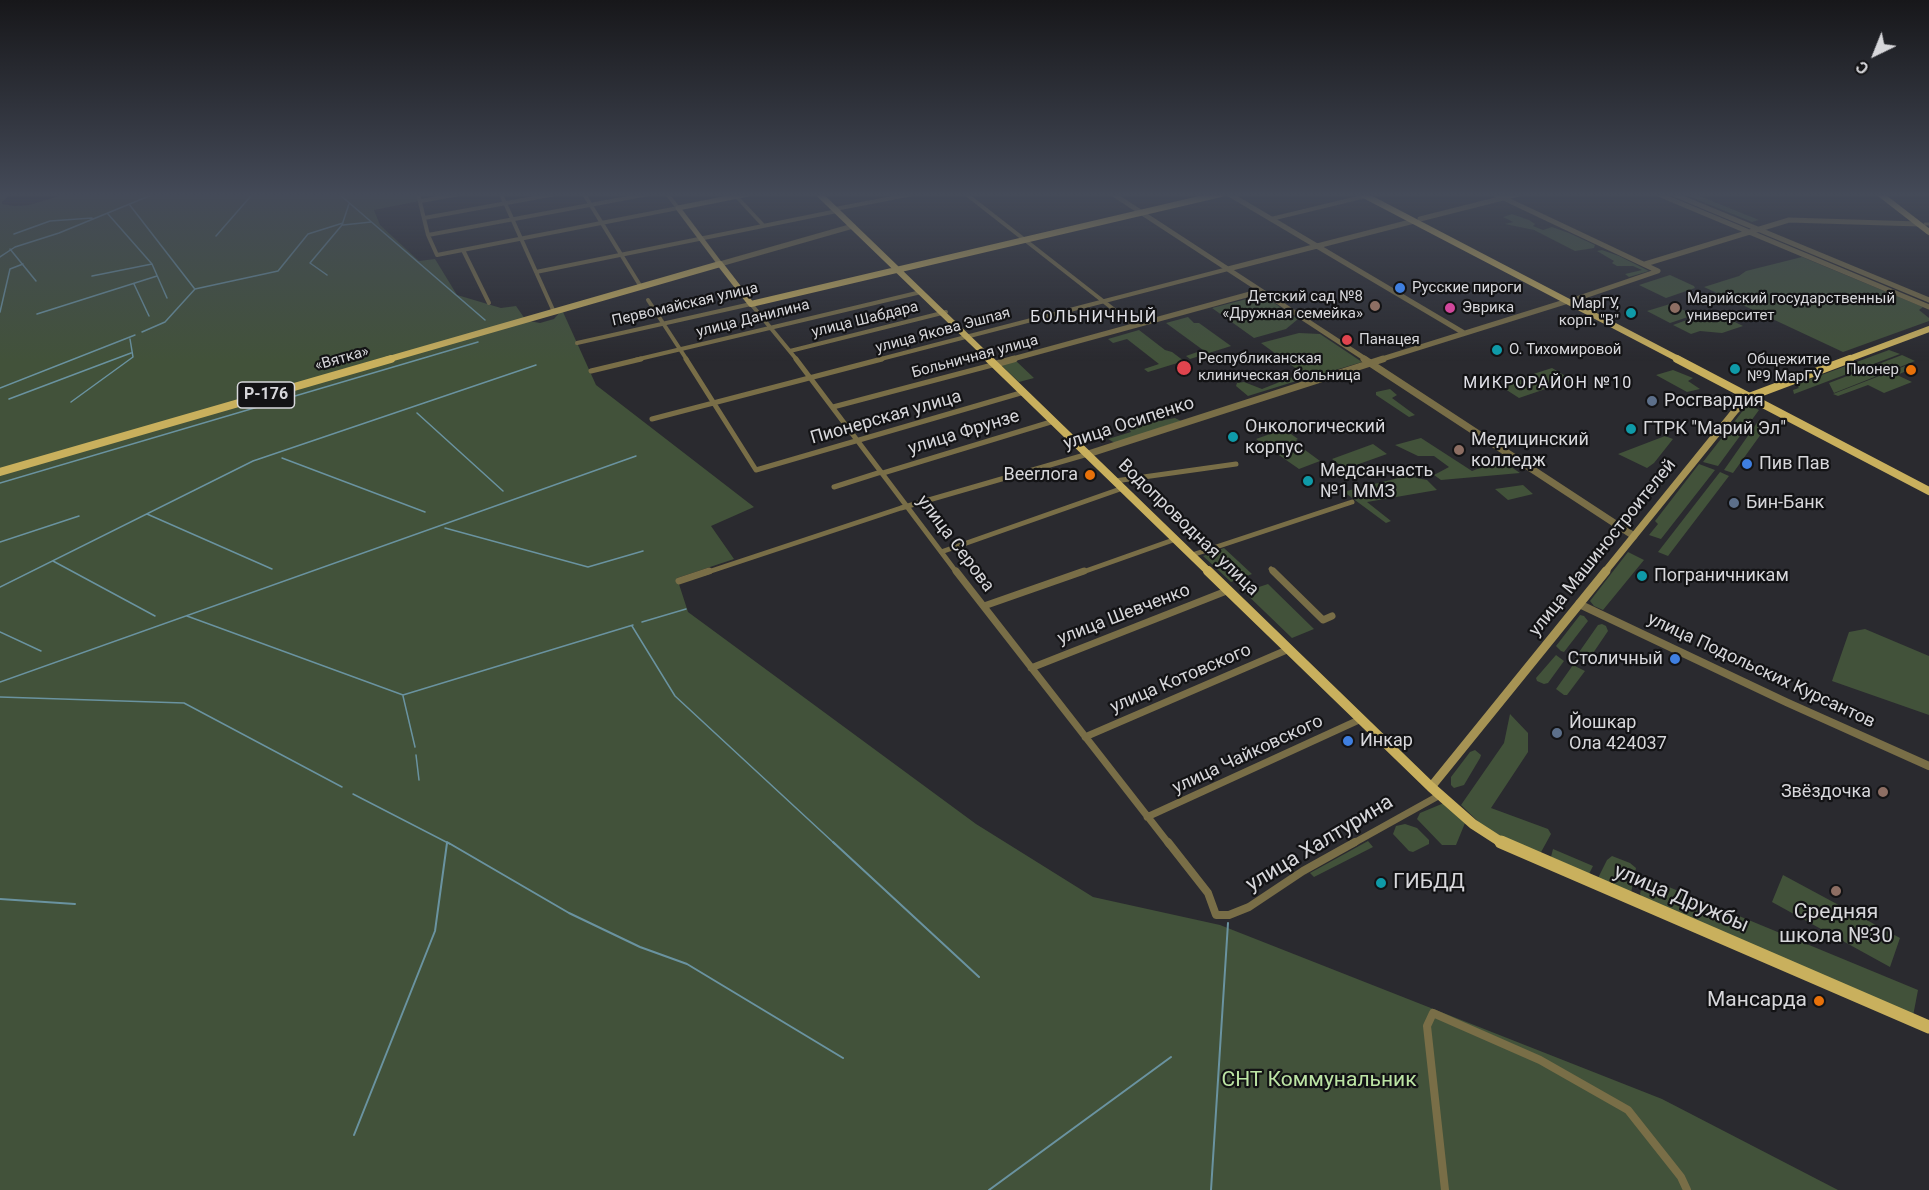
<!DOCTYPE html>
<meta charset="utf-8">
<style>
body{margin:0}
#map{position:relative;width:1929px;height:1190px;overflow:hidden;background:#2a2a2f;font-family:Roboto,sans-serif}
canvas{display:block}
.north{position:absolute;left:1845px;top:24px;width:60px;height:60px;-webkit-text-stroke:4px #131315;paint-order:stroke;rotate:223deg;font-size:16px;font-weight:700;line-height:24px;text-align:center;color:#d7d7db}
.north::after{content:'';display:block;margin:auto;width:21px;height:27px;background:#d7d7db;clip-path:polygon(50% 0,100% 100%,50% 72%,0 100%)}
</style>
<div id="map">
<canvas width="1929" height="1190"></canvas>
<div class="north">С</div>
</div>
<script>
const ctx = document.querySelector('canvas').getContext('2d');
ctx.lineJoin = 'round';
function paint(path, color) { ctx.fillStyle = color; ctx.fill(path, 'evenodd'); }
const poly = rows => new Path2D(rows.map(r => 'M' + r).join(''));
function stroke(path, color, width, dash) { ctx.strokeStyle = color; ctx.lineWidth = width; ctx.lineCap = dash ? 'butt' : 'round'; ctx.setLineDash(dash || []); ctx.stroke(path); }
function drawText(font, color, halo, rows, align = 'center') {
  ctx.font = font + ' Roboto,sans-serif'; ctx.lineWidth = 4.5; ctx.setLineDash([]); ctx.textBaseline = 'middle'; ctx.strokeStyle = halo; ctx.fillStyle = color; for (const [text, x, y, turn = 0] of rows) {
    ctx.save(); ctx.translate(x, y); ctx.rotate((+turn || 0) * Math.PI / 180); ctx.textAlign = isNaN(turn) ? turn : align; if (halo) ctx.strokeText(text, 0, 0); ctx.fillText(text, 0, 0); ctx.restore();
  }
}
paint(poly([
 [0,194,11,194,2,202,2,204,15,206,29,205,66,194,417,194,420,201,374,210,380,225,419,261,435,259,457,295,501,308,516,306,525,319,0,471],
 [1683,194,1695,194,1759,220,1752,222],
 [1512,214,1529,220,1535,224,1533,226,1543,230,1552,227,1569,233,1595,245,1594,248,1575,251,1534,230,1505,224,1513,222,1503,217],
 [1602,250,1619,256,1649,271,1629,277,1625,274,1642,270,1633,266,1617,266,1612,263,1614,261,1597,251],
 [1802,257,1923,307,1919,310,1929,318,1929,321,1843,352,1704,287,1739,276,1746,271],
 [1670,275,1694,286,1695,288,1666,298,1639,285],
 [1262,295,1298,319,1286,329,1254,338,1212,308],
 [1670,304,1694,315,1670,323,1647,311],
 [1712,311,1743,326,1722,333,1700,331,1691,334,1673,325],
 [560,312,563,312,596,385,754,507,711,526,734,559,677,578,688,612,976,824,1093,897,1220,925,1662,1099,1838,1190,0,1190,0,473,529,321,540,323,554,319],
 [1188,317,1194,323,1199,323,1231,346,1190,359,1186,356,1203,350,1166,323],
 [1139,330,1165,350,1172,352,1184,361,1148,372,1144,369,1159,364,1127,339,1113,343,1108,339],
 [1299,333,1320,334,1362,362,1309,378,1261,343],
 [1889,350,1900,354,1794,394,1793,390,1799,388,1798,387,1800,383],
 [1902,355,1915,361,1834,393,1829,383],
 [1015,360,1034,378,1019,382,1000,364],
 [1905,366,1911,369,1897,375,1912,382,1884,393,1868,385,1838,396,1833,394],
 [1552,368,1572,380,1519,398,1499,385],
 [1673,370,1693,378,1688,381,1700,389,1687,392,1656,375],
 [1300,374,1306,378,1248,396,1236,386,1237,383,1244,382,1262,389],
 [1390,389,1397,395,1392,398,1415,415,1409,417,1376,395,1376,392],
 [1748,404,1759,410,1718,466,1703,462],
 [1175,418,1181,421,1115,443,1108,439,1131,432,1128,427],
 [1759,420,1769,423,1733,473,1724,470],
 [1284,429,1298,439,1296,440,1303,446,1301,447,1320,461,1299,469,1256,439],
 [1665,436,1673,439,1654,463,1647,468,1618,454],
 [1421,438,1472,471,1501,460,1520,473,1441,480,1434,475,1449,467,1434,456,1418,456,1395,445],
 [1373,444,1387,454,1345,469,1332,459],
 [1699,464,1715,470,1661,539,1649,535,1658,524,1655,521],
 [1720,472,1729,476,1668,556,1658,552],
 [1407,476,1427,480,1437,490,1367,502,1391,521,1386,523,1344,492,1360,487,1371,495,1376,491,1370,485],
 [1523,485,1533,494,1508,500,1495,489],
 [1224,548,1252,574,1231,582,1203,556],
 [1628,552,1644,560,1603,610,1594,606,1590,601],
 [1248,583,1256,588,1268,584,1314,629,1292,638,1238,586],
 [1580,615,1584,616,1588,621,1564,652,1561,651,1556,646],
 [1602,624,1606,626,1608,631,1587,662,1575,658,1598,625],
 [1865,629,1929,656,1929,715,1832,681,1849,632],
 [1556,655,1564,661,1548,683,1544,684,1537,681,1536,678],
 [1573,665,1585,671,1567,695,1564,695,1556,689],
 [1510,714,1528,733,1528,752,1491,808,1548,829,1551,834,1540,854,1486,829,1461,805,1504,743],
 [1475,750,1481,755,1480,758,1464,785,1454,788,1451,785,1451,777,1470,752],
 [1444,803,1465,823,1456,845,1442,845,1417,819,1420,813],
 [1405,824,1417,828,1429,840,1429,844,1413,852,1409,851,1393,834,1396,826],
 [1368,841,1373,847,1314,877,1310,873],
 [1553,849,1593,866,1589,874,1551,857],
 [1612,856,1630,863,1636,868,1631,893,1598,878,1607,860],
 [1783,875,1900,938,1890,967,1772,902],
 [1647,878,1918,990,1913,1016,1643,898,1640,894,1642,885]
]), '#42523a');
stroke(poly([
 [339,194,485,320],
 [129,204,194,288],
 [108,214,152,264,167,298],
 [343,225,371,222],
 [14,234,50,221,92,218],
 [216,236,250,197,249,194],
 [10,249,36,281],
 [0,257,15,247,59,233,154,194],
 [327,275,310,263,342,225,349,204],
 [92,276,152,264],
 [134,284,149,316],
 [0,312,10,269,23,264],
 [37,314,157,276],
 [142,332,165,322,195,289,278,271,308,234,343,223],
 [0,388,135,335],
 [9,399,131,353],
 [71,402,133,357,130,339],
 [417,413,503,491],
 [282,458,425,512],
 [0,483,478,342],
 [147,514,272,569],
 [445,528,588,567,643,551],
 [0,542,79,516],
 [53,561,155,616],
 [0,587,253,461,536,365],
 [187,616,403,695,633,625],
 [642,622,686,609],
 [632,626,675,696,835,844],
 [0,632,41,651],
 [0,682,636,456],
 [403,696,415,747],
 [0,697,184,703,342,787],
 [416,755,419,780],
 [353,794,450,844]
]), '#6a93a0', 1.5);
stroke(poly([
 [447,842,569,913,640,947,687,964,843,1058],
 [833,842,979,977],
 [0,899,75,904],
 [354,1135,435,931,447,843],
 [989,1190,1171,1057],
 [1211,1190,1228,923]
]), '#6a93a0', 2);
stroke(poly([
 [1925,224,1929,224]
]), '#796e47', 3);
stroke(poly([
 [418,194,428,235,437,255,678,208,667,194],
 [501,194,554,312],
 [584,194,641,287],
 [734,194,763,225],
 [966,194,1135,326],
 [421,201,460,194],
 [835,209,913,194],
 [424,218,556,194],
 [1271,219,1366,196],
 [428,235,649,194],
 [463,250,489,303],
 [536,272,837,211],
 [648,300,687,360],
 [577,343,751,304,797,360],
 [790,351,946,312],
 [635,360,921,292],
 [877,360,1228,269]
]), '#796e47', 4);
stroke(poly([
 [686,359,756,470,1024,392],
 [796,359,957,573],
 [591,371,641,359],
 [833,407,996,364],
 [652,419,882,359],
 [883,473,1054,421],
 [1115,481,1236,464],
 [834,487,881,472],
 [941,552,1123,488],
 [1192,555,1352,502],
 [1271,569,1275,573],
 [705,573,901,508,1088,454],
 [1080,573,1176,539]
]), '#796e47', 5);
stroke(poly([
 [956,571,1169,844],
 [1273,571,1323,620,1332,616],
 [679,581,709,571],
 [984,606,1084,571],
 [1031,668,1229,590],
 [1085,737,1289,649],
 [1147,817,1361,719],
 [1352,844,1440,795]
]), '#796e47', 7);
stroke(poly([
 [1168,842,1208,893,1216,915,1229,915,1249,907,1303,871,1355,842],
 [1445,1190,1427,1026,1433,1013,1540,1060,1628,1110,1681,1177,1687,1190]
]), '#796e47', 8);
stroke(poly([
 [1113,194,1367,360],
 [1229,194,1464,333],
 [1495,194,1658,271,1573,300],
 [1658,194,1929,307],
 [1673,194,1929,300],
 [1420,219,1519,194],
 [720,264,853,226],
 [1645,264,1789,220,1919,224],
 [1228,269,1414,221],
 [1009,360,1261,291],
 [1379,360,1568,301]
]), '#796e47', 5);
stroke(poly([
 [1364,359,1634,536],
 [996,364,1014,359],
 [1088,454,1383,359]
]), '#796e47', 7);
stroke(poly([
 [1579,604,1786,702,1929,766]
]), '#796e47', 8);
stroke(poly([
 [720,264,678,208,748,194]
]), '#a69354', 5);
stroke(poly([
 [1604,573,1735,411,1749,397]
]), '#a69354', 7);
stroke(poly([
 [1431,787,1606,571]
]), '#a69354', 9);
stroke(poly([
 [819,194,991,360],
 [1362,194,1680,360],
 [1880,194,1929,232],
 [386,360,720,264,751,304,1221,194],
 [1846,360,1929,329]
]), '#c9b05d', 6);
stroke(poly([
 [989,359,1210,573],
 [1677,359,1929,491],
 [1749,397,1850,359],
 [0,472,391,359]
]), '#c9b05d', 8);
stroke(poly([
 [1208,571,1431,787,1473,824,1504,844]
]), '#c9b05d', 10);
stroke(poly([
 [1501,842,1929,1027]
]), '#c9b05d', 13);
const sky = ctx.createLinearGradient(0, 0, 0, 361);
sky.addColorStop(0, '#17171a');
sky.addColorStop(0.54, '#444a58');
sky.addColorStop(1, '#444a5800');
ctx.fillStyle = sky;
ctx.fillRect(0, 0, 1929, 361);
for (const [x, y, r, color] of [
 [1400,288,6,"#3f7fe0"],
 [1375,306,6,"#8d6e63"],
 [1450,308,6,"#d1479c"],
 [1675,308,6,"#8d6e63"],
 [1631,313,6,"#0f9aa8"],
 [1347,340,6,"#e0444e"],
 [1497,350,6,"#0f9aa8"],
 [1184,368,8,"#e0444e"],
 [1735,369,6,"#0f9aa8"],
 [1911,370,6,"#e8710a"],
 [1652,401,6,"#5c6f8a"],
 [1631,429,6,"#0f9aa8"],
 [1233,437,6,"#0f9aa8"],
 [1459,450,6,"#8d6e63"],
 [1747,464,6,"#3f7fe0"],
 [1090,475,6,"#e8710a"],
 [1308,481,6,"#0f9aa8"],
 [1734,503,6,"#5c6f8a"],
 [1642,576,6,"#0f9aa8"],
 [1675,659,6,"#3f7fe0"],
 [1557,733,6,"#5c6f8a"],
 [1348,741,6,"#3f7fe0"],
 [1883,792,6,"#8d6e63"],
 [1381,883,6,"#0f9aa8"],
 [1836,891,6,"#8d6e63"],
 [1819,1001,6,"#e8710a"]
]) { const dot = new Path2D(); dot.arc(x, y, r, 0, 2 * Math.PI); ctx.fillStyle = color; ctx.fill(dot); stroke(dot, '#131315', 2); }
drawText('15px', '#d7d7db', '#131315', [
 ["Русские пироги",1412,288],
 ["Детский сад №8",1363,297,"right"],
 ["«Дружная семейка»",1363,314,"right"],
 ["Марийский государственный",1687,299],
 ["университет",1687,316],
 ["МарГУ,",1619,304,"right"],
 ["корп. \"В\"",1619,321,"right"],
 ["Эврика",1462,308],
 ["Панацея",1359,340],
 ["О. Тихомировой",1509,350],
 ["Республиканская",1198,359],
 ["клиническая больница",1198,376],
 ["Общежитие",1747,360],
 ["№9 МарГУ",1747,377],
 ["Пионер",1899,370,"right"]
], 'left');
drawText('15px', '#d7d7db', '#131315', [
 ["Первомайская улица",685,305,-13],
 ["улица Данилина",753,319,-14],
 ["улица Шабдара",865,320,-14],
 ["улица Якова Эшпая",943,331,-15],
 ["Больничная улица",975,357,-15],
 ["«Вятка»",342,359,-16]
]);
ctx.letterSpacing = '1.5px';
drawText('16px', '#e1e1e8', '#131315', [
 ["БОЛЬНИЧНЫЙ",1094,318],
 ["МИКРОРАЙОН №10",1548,384]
]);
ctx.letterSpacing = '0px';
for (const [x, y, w] of [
 [266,395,57]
]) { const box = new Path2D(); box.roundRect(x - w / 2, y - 13, w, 26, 4.5); ctx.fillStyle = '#131315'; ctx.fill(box); stroke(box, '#d7d7db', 1.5); }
drawText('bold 16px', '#d7d7db', null, [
 ["Р-176",266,395]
]);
drawText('18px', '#d7d7db', '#131315', [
 ["Росгвардия",1664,401],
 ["Онкологический",1245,427],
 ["корпус",1245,448],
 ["ГТРК \"Марий Эл\"",1643,429],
 ["Медицинский",1471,440],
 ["колледж",1471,461],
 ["Пив Пав",1759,464],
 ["Медсанчасть",1320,471],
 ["№1 ММЗ",1320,492],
 ["Beerлога",1078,475,"right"],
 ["Бин-Банк",1746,503],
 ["Пограничникам",1654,576],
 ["Столичный",1663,659,"right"],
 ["Йошкар",1569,723],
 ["Ола 424037",1569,744],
 ["Инкар",1360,741],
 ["Звёздочка",1871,792,"right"]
], 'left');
drawText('18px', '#d7d7db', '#131315', [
 ["Пионерская улица",886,418,-16],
 ["улица Осипенко",1129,424,-18],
 ["улица Фрунзе",964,433,-17],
 ["Водопроводная улица",1188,528,44],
 ["улица Серова",955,544,53],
 ["улица Машиностроителей",1603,548,-51],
 ["улица Шевченко",1124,615,-21],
 ["улица Подольских Курсантов",1761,671,25],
 ["улица Котовского",1181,679,-23],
 ["улица Чайковского",1248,755,-25]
]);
drawText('21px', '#d7d7db', '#131315', [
 ["улица Халтурина",1320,844,-31],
 ["улица Дружбы",1681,899,23]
]);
drawText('21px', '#d7d7db', '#131315', [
 ["ГИБДД",1393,883],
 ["Средняя",1836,913,"center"],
 ["школа №30",1836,937,"center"],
 ["Мансарда",1807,1001,"right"]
], 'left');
drawText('21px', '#bce4a4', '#131315', [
 ["СНТ Коммунальник",1319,1081]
]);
</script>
